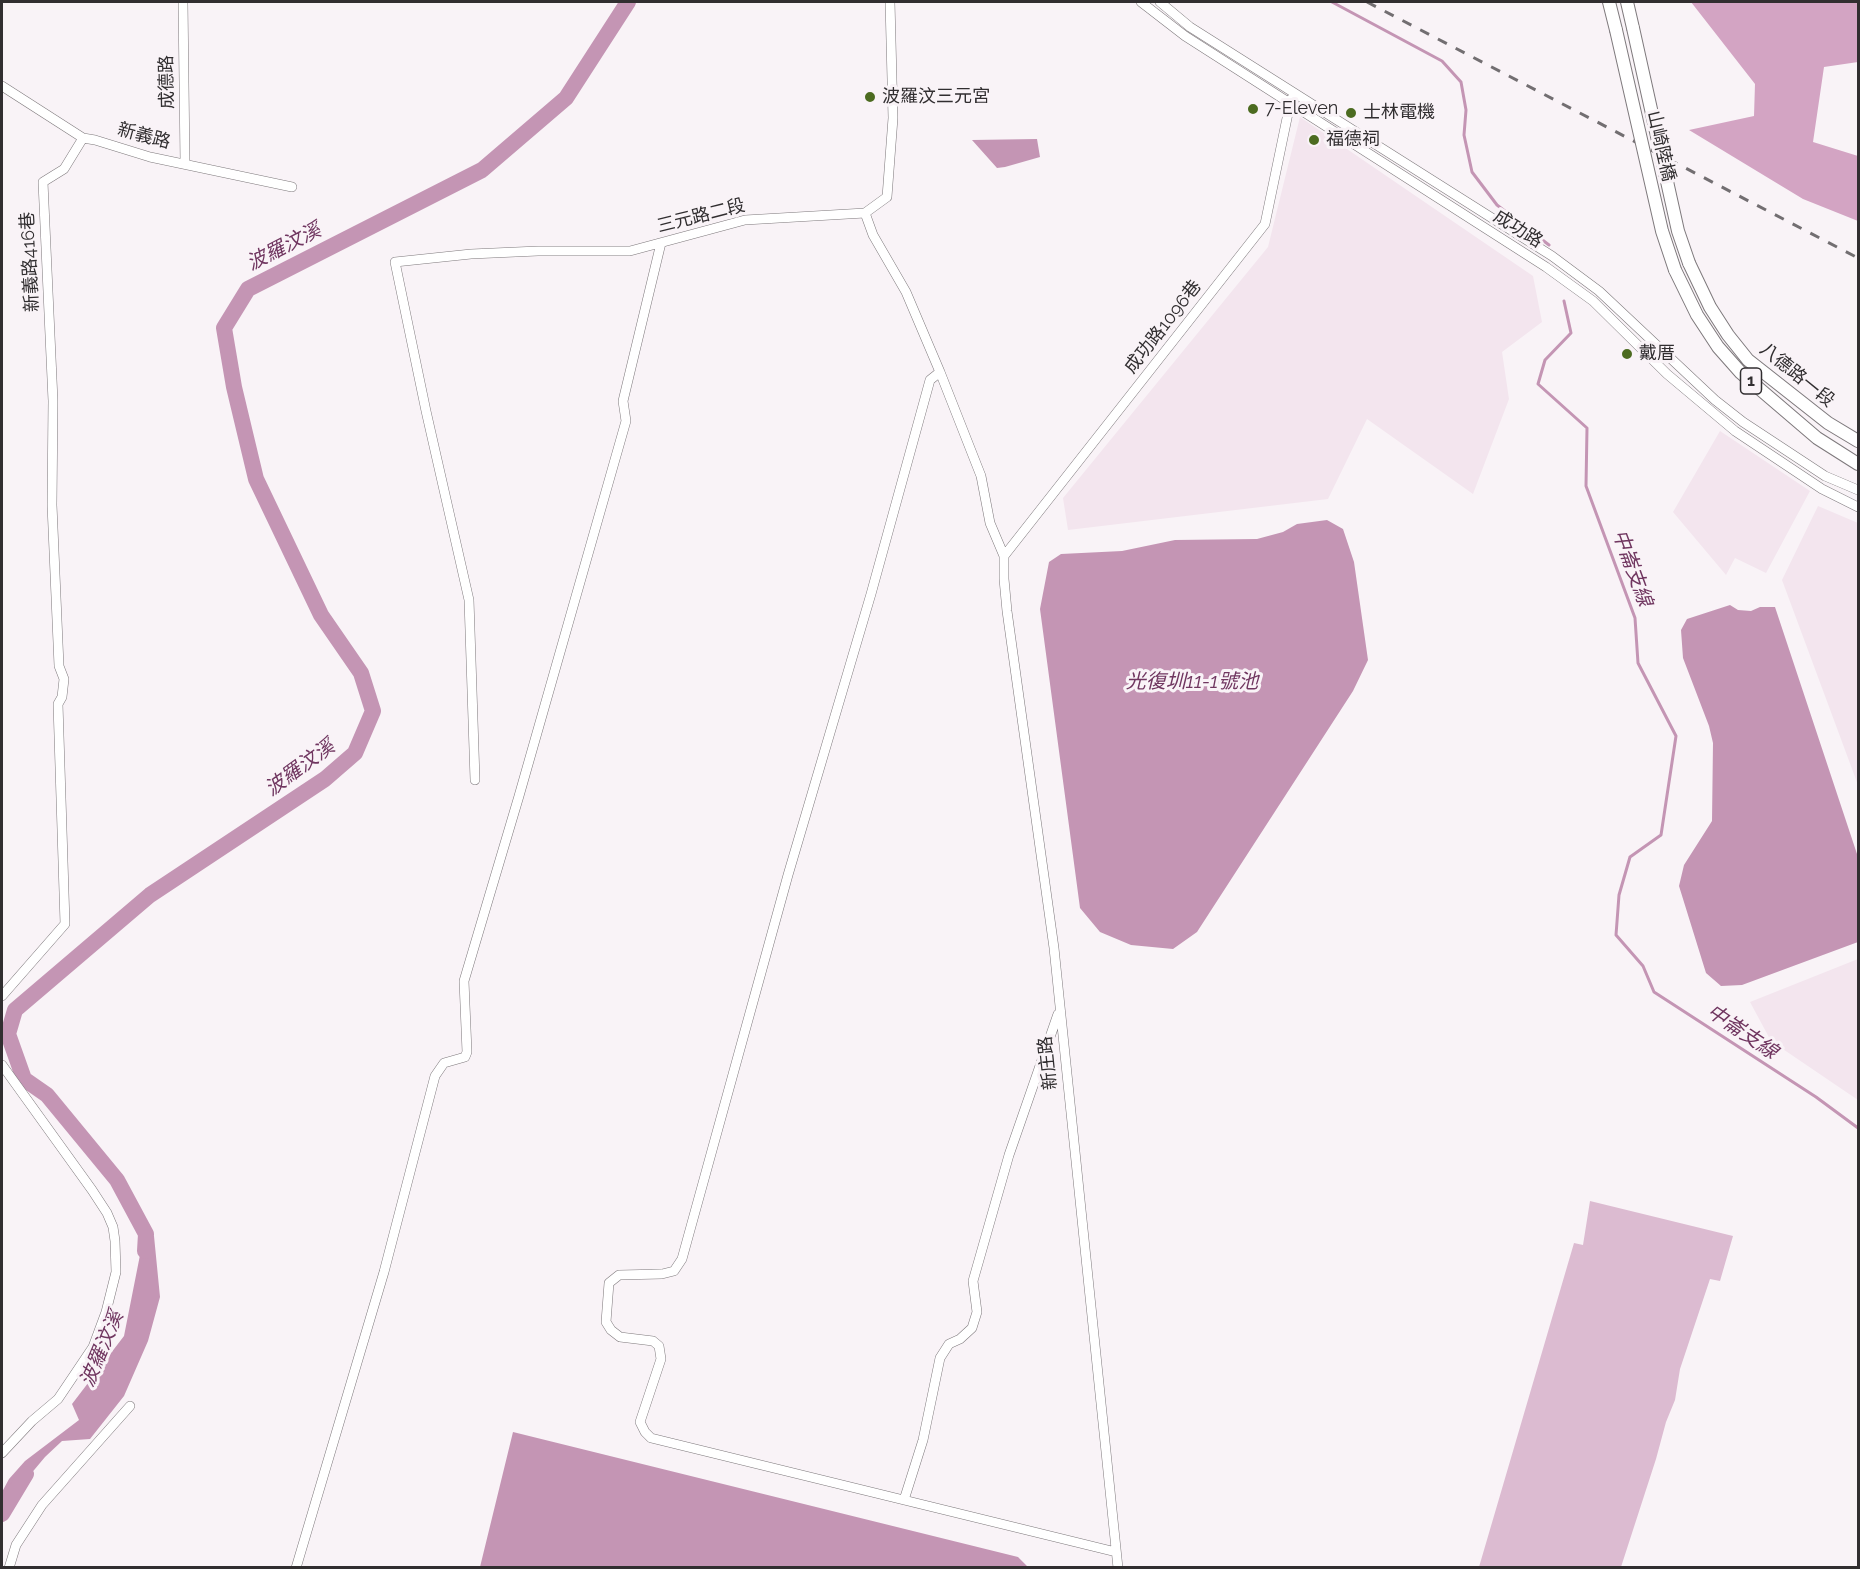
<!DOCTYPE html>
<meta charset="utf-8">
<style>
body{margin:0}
#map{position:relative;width:1860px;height:1569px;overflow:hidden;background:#f9f3f7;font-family:Raleway,sans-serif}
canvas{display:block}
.frame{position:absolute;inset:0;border:3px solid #312e30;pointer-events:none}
</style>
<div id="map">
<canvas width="1860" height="1569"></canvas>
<div class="frame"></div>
</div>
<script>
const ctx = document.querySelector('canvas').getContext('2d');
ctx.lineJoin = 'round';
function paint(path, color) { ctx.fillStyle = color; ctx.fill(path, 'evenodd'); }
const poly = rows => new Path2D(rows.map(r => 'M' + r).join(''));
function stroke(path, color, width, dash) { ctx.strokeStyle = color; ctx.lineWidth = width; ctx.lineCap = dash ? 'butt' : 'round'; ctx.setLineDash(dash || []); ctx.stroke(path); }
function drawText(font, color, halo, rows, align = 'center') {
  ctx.font = font + ' Raleway,"Noto Sans TC",sans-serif'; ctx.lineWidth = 6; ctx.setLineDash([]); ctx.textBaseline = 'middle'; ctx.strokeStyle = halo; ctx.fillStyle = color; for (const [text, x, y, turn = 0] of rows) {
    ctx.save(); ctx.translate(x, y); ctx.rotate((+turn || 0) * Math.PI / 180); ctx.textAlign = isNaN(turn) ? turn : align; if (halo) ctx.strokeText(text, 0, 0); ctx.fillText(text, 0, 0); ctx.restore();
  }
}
paint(poly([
 [1300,117,1533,276,1542,322,1502,352,1509,399,1473,494,1367,419,1328,499,1068,530,1063,498,1268,247],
 [1720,431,1810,491,1766,573,1735,558,1726,575,1673,512],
 [1818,506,1858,523,1858,785,1782,580],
 [1858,959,1858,1100,1771,1041,1750,1002]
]), '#f3e5ee');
paint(poly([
 [1590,1201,1733,1236,1720,1281,1710,1279,1680,1369,1675,1400,1666,1422,1656,1459,1621,1567,1479,1567,1574,1243,1583,1245]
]), '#dcbbd1');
paint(poly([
 [1691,2,1858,2,1858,62,1824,67,1813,142,1858,156,1858,221,1803,199,1689,130,1754,116,1755,84]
]), '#d3a4c3');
paint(poly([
 [1037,139,1040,157,1005,167,997,168,972,140],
 [1327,520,1343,529,1354,562,1368,660,1353,691,1197,932,1173,949,1131,945,1100,932,1080,908,1040,609,1049,562,1061,554,1122,551,1175,540,1257,539,1283,532,1297,524],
 [1730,605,1738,610,1751,611,1760,607,1775,607,1858,857,1858,942,1742,985,1721,986,1706,973,1679,886,1684,865,1712,821,1713,743,1709,726,1683,658,1681,630,1687,619],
 [140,1228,154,1236,160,1297,148,1341,124,1396,90,1439,62,1441,45,1457,9,1500,2,1522,2,1492,9,1479,25,1461,79,1420,72,1404,124,1336,140,1255],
 [513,1432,1018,1557,1028,1567,480,1567]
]), '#c495b4');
stroke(poly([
 [1332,2,1442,61,1461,82,1466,110,1464,135,1472,172,1497,205,1549,245],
 [1564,301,1571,333,1545,360,1538,384,1587,428,1586,486,1635,618,1638,663,1676,736,1661,835,1630,857,1619,895,1616,935,1643,966,1654,992,1816,1097,1858,1128]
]), '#c495b4', 3);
stroke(poly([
 [145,1251,146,1234,117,1180,47,1095,24,1079,8,1034,15,1010,150,895,325,779,355,753,373,711,361,673,321,615,256,479,234,387,224,328,248,289,482,170,566,98,628,2],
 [2,1514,26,1474]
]), '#c495b4', 16);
const minor = poly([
 [183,2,185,163],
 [1141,2,1185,36,1546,267,1593,301,1667,374,1735,431,1822,489,1858,507],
 [1160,2,1190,27,1552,256,1599,291,1715,400,1743,422,1825,476,1858,490],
 [2,86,83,138,95,140,150,157,292,187],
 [865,213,873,235,906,292,940,372,981,476,990,523,1004,556,1004,579,1007,611,1054,948,1118,1568],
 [940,372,930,380,871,594,788,875,682,1259,674,1271,662,1274,619,1275,609,1283,606,1322,611,1330,620,1337,653,1341,659,1346,661,1359,640,1422,645,1432,651,1438,1116,1552],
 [1004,556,1265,224,1291,99],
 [475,780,469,600,426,411,395,262,471,254,538,251,630,251,745,220,865,213,887,197,893,118,890,2],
 [2,996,65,924,58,704,62,697,64,679,59,666,52,505,53,401,43,182,64,169,83,138],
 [2,1065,92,1190,107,1213,113,1227,115,1241,116,1272,106,1312,93,1347,58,1399,32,1421,2,1453],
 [904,1500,923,1440,940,1358,949,1344,960,1339,972,1328,977,1312,973,1281,1009,1155,1058,1014],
 [9,1568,16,1545,42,1505,130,1406],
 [296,1568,384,1272,435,1076,444,1063,465,1057,467,1052,464,981,519,796,626,421,623,401,661,243]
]);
const major = poly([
 [1609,2,1616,30],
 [1627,2,1633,28],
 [1689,263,1710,307,1728,335,1748,360,1828,423,1858,441],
 [1675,270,1697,315,1718,347,1741,373,1817,438,1858,464]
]);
stroke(minor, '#7e797c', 10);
stroke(major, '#7e797c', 14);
stroke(minor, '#fff', 9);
stroke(major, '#fff', 12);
stroke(poly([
 [1367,2,1858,258]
]), '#726e71', 3, [10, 10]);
const majorBridge = poly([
 [1633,28,1678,231,1689,263],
 [1616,30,1662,231,1675,270]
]);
stroke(majorBridge, '#7e797c', 14, []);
stroke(majorBridge, '#fff', 12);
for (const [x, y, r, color] of [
 [870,97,6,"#4c6b20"],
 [1253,109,6,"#4c6b20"],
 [1351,113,6,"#4c6b20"],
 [1314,140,6,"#4c6b20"],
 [1627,354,6,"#4c6b20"]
]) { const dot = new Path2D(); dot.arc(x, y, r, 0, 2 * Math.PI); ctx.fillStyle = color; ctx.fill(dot); stroke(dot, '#f9f3f7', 2); }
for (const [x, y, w] of [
 [1751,381,21]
]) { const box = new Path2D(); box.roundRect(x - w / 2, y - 13, w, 26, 4.5); ctx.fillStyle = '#f9f3f7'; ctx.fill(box); stroke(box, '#312e30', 1.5); }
drawText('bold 16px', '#312e30', null, [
 ["1",1751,381]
]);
drawText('18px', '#312e30', '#f9f3f7', [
 ["成德路",167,82,-91],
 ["新義路",144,136,15],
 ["山崎陸橋",1661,146,77],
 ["三元路二段",701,216,-14],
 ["成功路",1518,229,32],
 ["新義路416巷",30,262,-93],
 ["成功路1096巷",1163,327,-52],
 ["八德路一段",1797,375,39],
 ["新庄路",1048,1063,-96]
]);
drawText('18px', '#312e30', '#f9f3f7', [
 ["波羅汶三元宮",882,97],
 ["7-Eleven",1265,109],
 ["士林電機",1363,113],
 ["福德祠",1326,140],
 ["戴厝",1639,354]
], 'left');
drawText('italic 20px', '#703660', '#f9f3f7', [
 ["波羅汶溪",284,247,-27],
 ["中崙支線",1632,568,70],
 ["光復圳11-1號池",1192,682],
 ["波羅汶溪",300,768,-36],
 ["中崙支線",1742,1032,34],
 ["波羅汶溪",102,1349,-67]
]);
</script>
